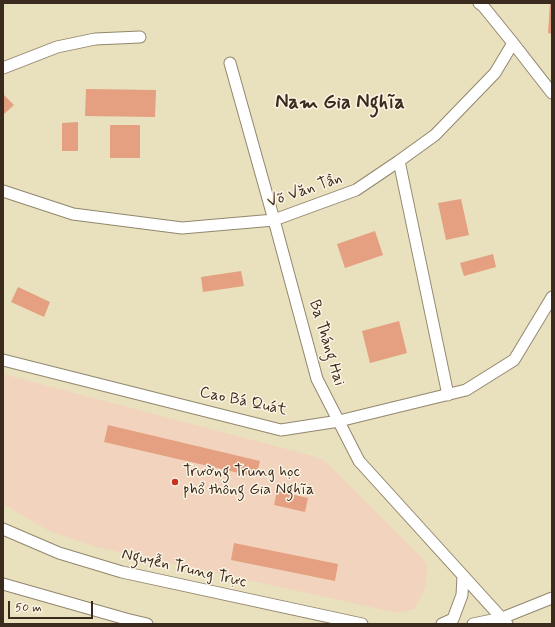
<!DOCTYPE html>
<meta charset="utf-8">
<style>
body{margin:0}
#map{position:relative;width:555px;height:627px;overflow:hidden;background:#e9e1bd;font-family:Mynerve,sans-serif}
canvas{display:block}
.frame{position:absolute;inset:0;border:4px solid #3b2a1e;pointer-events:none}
.scale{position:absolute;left:8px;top:601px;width:85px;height:18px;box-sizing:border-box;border:2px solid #3b2a1e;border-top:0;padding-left:5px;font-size:12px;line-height:14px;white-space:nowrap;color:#3b2a1e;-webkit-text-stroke:3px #fcf5e5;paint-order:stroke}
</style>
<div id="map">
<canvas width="555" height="627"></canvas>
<div class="frame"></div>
<div class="scale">50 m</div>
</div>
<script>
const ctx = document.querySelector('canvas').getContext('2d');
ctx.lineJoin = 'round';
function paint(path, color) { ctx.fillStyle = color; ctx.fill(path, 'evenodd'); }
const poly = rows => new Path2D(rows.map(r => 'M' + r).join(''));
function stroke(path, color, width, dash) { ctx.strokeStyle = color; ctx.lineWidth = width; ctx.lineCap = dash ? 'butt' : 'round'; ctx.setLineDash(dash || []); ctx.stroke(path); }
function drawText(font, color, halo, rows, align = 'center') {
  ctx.font = font + ' Mynerve,sans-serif'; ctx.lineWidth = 3; ctx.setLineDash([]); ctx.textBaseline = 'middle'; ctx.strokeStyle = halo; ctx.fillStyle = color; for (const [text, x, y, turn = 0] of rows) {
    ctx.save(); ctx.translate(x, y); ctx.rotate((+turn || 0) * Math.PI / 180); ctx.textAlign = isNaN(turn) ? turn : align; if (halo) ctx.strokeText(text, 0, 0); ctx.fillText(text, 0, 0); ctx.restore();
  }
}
paint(poly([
 [3,374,309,455,324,460,428,564,426,586,415,609,398,613,96,547,49,531,3,504]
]), '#f2d4be');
paint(poly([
 [550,3,552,3,552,34,548,33],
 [86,89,156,90,155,117,85,116],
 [3,94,14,105,3,115],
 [78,122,78,151,62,151,62,123],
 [110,125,140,125,140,158,110,158],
 [461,199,469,235,446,240,438,203],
 [375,231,383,255,345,268,337,244],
 [493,254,496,267,464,276,460,263],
 [241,271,244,286,203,292,201,277],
 [18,287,50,302,44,317,11,302],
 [399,321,407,353,370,363,362,331],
 [108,425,260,461,256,477,104,442],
 [277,491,308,498,305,512,274,505],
 [234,543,338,564,335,581,231,560]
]), '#e4a080');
const minor = poly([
 [479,3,483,6,513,43,552,93],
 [230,63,274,220,317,379,359,461,507,624],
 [3,68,57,47,95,39,140,37],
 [399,161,448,395],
 [3,191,73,214,182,228,274,220,356,190,399,161,435,135,495,73,513,43],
 [3,360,281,430,339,421,466,390,514,360,552,297],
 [3,529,59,553,122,572,362,624],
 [3,584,126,619,147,624],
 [442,624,453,619,462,595,463,576],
 [473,624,502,618,552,598]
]);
stroke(minor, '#92866e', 13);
stroke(minor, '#fff', 11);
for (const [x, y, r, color] of [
 [175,482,4,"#c8321e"]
]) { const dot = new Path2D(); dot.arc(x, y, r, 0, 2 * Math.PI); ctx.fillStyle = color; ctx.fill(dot); stroke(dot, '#fcf5e5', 1.5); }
drawText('16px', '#3b2a1e', '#fcf5e5', [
 ["Võ Văn Tần",305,191,-19],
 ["Ba Tháng Hai",326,343,73],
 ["Cao Bá Quát",243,402,12],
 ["Nguyễn Trung Trực",184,569,13]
]);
drawText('16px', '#3b2a1e', '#fcf5e5', [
 ["Trường Trung học",183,473],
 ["phổ thông Gia Nghĩa",183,491]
], 'left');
drawText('bold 20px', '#3b2a1e', '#fcf5e5', [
 ["Nam Gia Nghĩa",340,104]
]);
</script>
